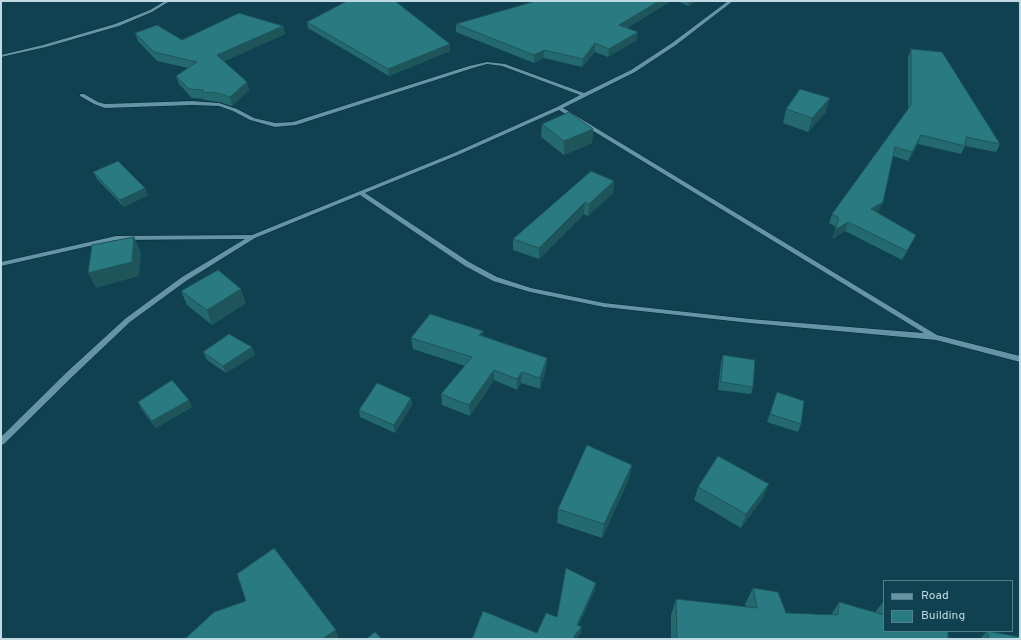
<!DOCTYPE html>
<style>
body{margin:0}
#map{position:relative;width:1021px;height:640px;overflow:hidden;background:#0f4150;font-family:Overpass,sans-serif}
canvas{display:block}
.frame{position:absolute;inset:0;border:2px solid #c1d9e2;pointer-events:none}
.legend{position:absolute;left:883px;top:580px;width:130px;height:52px;box-sizing:border-box;background:#0f4150;border:1px solid #567e8a;margin:0;padding:5px 7px;list-style:none;font-size:12px;color:#c1d9e2}
.legend li{display:flex;align-items:center;gap:8px;height:20px}
.legend b{width:20px;border:1px solid #567e8a}
</style>
<div id="map">
<canvas width="1021" height="640"></canvas>
<div class="frame"></div>
<ul class="legend">
<li><b style="height:5px;background:#6494a5"></b>Road</li>
<li><b style="height:11px;background:#297a81"></b>Building</li>
</ul>
</div>
<script>
const ctx = document.querySelector('canvas').getContext('2d');
ctx.lineJoin = 'round';
const poly = rows => new Path2D(rows.map(r => 'M' + r).join(''));
function stroke(path, color, width, dash) { ctx.strokeStyle = color; ctx.lineWidth = width; ctx.lineCap = dash ? 'butt' : 'round'; ctx.setLineDash(dash || []); ctx.stroke(path); }
function paint(path, color) { ctx.fillStyle = color; ctx.fill(path, 'evenodd'); }
const minor = poly([
 [165,1,170,1,152,12,119,26,46,47,1,57,1,55,43,45,115,24,150,10,165,1],
 [728,1,733,1,676,45,635,72,563,108,937,335,1020,356,1020,362,936,340,750,323,604,307,530,292,493,281,465,266,360,195,255,238,186,281,130,322,73,376,4,444,1,445,1,437,67,372,126,318,182,277,245,239,116,240,1,266,1,262,116,236,252,235,454,153,557,107,580,95,502,66,487,64,473,68,296,125,275,127,250,120,233,111,219,106,192,105,105,108,94,104,80,96,80,94,84,94,98,102,105,104,192,101,219,103,237,109,254,118,275,123,293,122,469,66,487,62,505,64,584,93,631,70,672,43,728,1],
 [559,110,924,333,750,319,604,303,531,288,497,277,469,262,365,193,458,155,559,110]
]);
stroke(minor, '#012632', 1);
paint(minor, '#6494a5');
paint(poly([
 [398,1,397,3,450,44,450,51,389,76,308,28,307,22],
 [536,1,671,1,627,28,637,40,608,57,595,52,582,67,544,58,534,63,456,32,456,24],
 [677,1,696,1,688,6],
 [283,26,285,34,224,61,247,82,249,90,232,106,219,102,204,100,204,99,192,98,179,84,176,76,188,68,157,61,138,41,135,33,182,40],
 [911,49,1000,144,996,152,965,146,961,154,918,144,908,161,893,156,879,210,877,212,916,235,902,260,845,231,832,239,836,227,829,223,832,214,908,110,908,57],
 [786,109,826,112,808,132,783,123],
 [542,124,593,129,592,143,564,155,541,137],
 [93,172,145,188,148,195,124,207,97,179],
 [614,181,613,193,588,216,584,214,539,259,513,250,513,239],
 [181,291,246,303,212,325,187,305],
 [483,331,483,336,547,358,546,369,540,389,521,383,517,390,494,380,470,416,442,405,441,394,465,366,413,349,411,338],
 [252,347,255,355,226,373,207,360,203,352],
 [723,355,753,387,751,394,718,390,721,362],
 [777,392,801,424,798,432,767,422],
 [411,398,412,405,395,433,360,417,359,410],
 [138,402,192,407,156,428,142,410],
 [632,465,629,479,602,538,557,523,558,509],
 [698,487,763,498,741,528,694,500],
 [753,588,786,613,831,615,839,602,875,612,884,601,884,631,948,639,671,639,671,615,676,599,746,607,745,604],
 [987,631,1020,639,980,639]
]), '#23696f');
paint(poly([
 [659,1,671,1,618,33,619,25],
 [689,1,696,1,688,6],
 [283,26,285,34,219,64,217,55],
 [638,32,637,40,608,57,609,49],
 [595,43,595,52,582,67,583,59],
 [450,44,450,51,389,76,388,69],
 [544,50,544,58,534,63,534,55],
 [247,82,249,90,232,106,230,97],
 [830,98,826,112,808,132,812,118],
 [593,129,592,143,564,155,564,141],
 [921,135,918,144,908,161,912,152],
 [614,181,613,193,588,216,589,204],
 [145,188,148,195,124,207,120,200],
 [585,202,584,214,539,259,539,248],
 [883,202,879,210,867,217,871,209],
 [848,222,845,231,832,239,835,230],
 [134,237,141,252,139,276,96,288,88,273],
 [241,289,246,303,212,325,207,310],
 [483,331,483,342,479,335],
 [252,347,255,355,226,373,223,366],
 [547,358,546,369,540,389,540,378],
 [494,370,494,380,470,416,469,405],
 [522,372,521,383,517,390,517,379],
 [411,398,412,405,395,433,394,425],
 [189,400,192,407,156,428,152,421],
 [632,465,629,479,602,538,604,524],
 [769,484,763,498,741,528,746,514],
 [596,583,595,590,576,631,577,625],
 [582,627,581,633,576,639,573,639,577,632],
 [336,630,339,639,322,639]
]), '#1d555a');
const building = poly([
 [347,1,395,1,450,44,388,69,307,22,347,1],
 [536,1,659,1,619,25,638,32,609,49,595,43,583,59,544,50,534,55,456,24,536,1],
 [239,13,283,26,217,55,247,82,230,97,217,93,202,92,203,90,189,89,176,76,197,62,154,52,135,33,157,25,182,40,239,13],
 [911,49,942,52,1000,144,966,137,965,146,921,135,912,152,895,147,883,202,871,209,916,235,907,251,848,222,835,230,839,218,832,214,911,105,911,49],
 [800,89,830,98,812,118,786,109,800,89],
 [569,112,593,129,564,141,542,124,569,112],
 [118,161,145,188,120,200,93,172,118,161],
 [591,171,614,181,589,204,585,202,539,248,513,239,591,171],
 [134,237,132,262,88,273,92,245,134,237],
 [218,270,241,289,207,310,181,291,218,270],
 [430,314,483,331,479,335,547,358,540,378,522,372,517,379,494,370,469,405,441,394,472,357,411,338,430,314],
 [229,334,252,347,223,366,203,352,229,334],
 [723,355,755,360,753,387,721,382,723,355],
 [172,380,189,400,152,421,138,402,172,380],
 [377,383,411,398,394,425,359,410,377,383],
 [777,392,804,401,801,424,770,414,777,392],
 [587,445,632,465,604,524,558,509,587,445],
 [718,456,769,484,746,514,698,487,718,456],
 [274,548,336,630,322,639,185,639,214,612,246,601,237,574,274,548],
 [566,568,596,583,577,625,582,627,577,632,573,639,472,639,483,611,537,633,546,613,557,617,566,568],
 [753,588,778,592,786,613,838,615,839,602,884,615,884,631,948,631,948,639,677,639,676,599,757,608,753,588],
 [987,631,1020,637,1020,639,989,639,987,631],
 [375,632,382,639,366,639,375,632]
]);
paint(building, '#297a81');
stroke(building, '#1d555a', 1);
</script>
